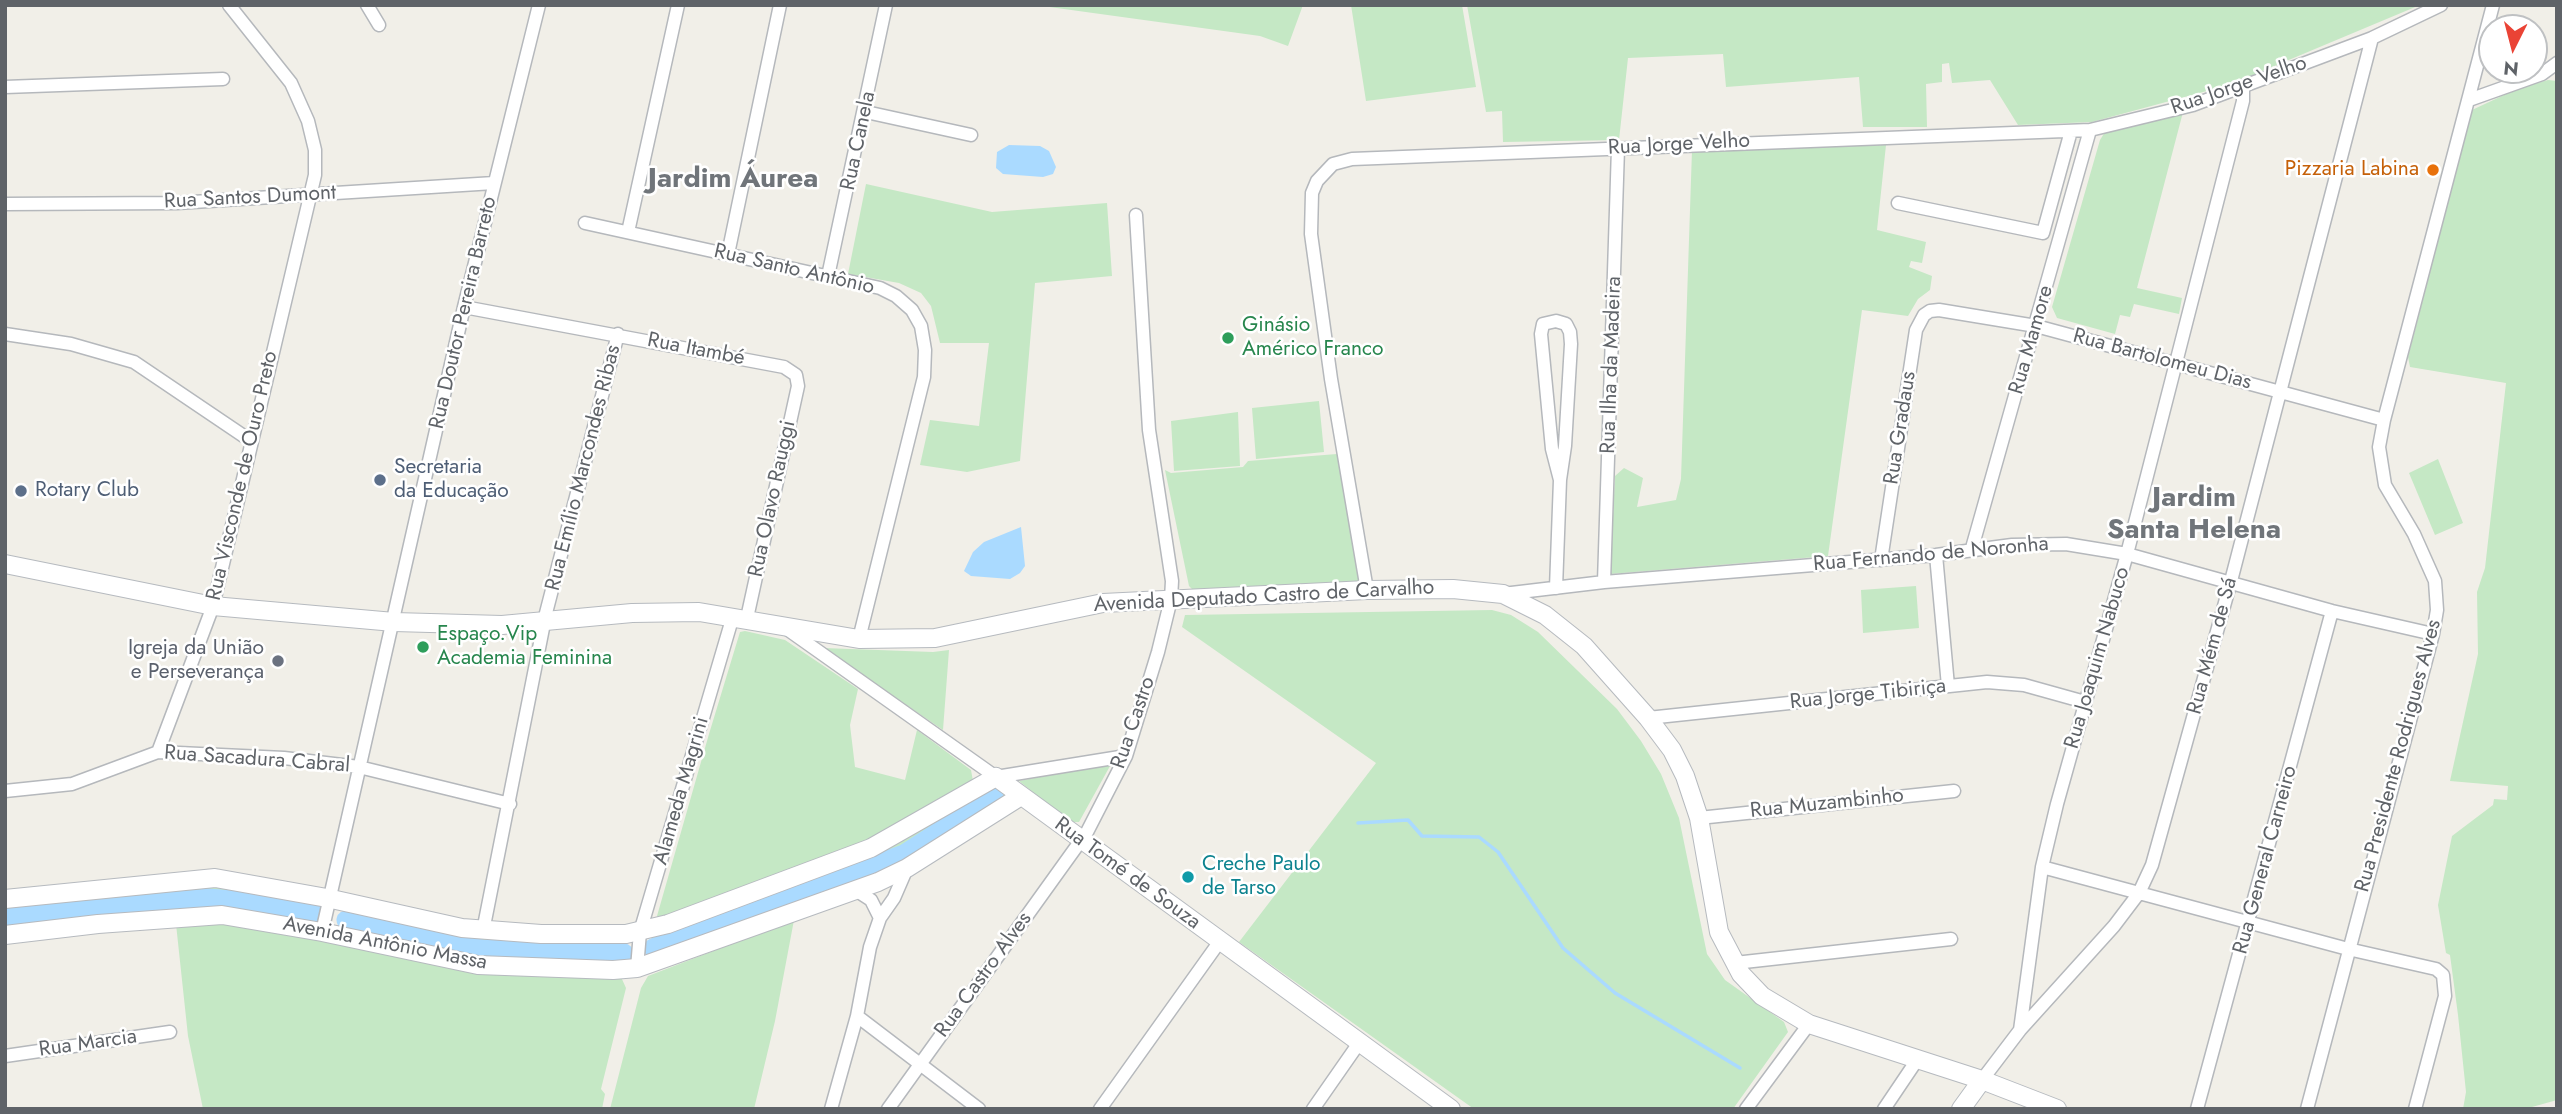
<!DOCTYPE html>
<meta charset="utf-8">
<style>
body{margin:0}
#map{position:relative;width:2562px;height:1114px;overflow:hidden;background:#f1efe8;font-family:Jost,sans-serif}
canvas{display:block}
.frame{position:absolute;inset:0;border:7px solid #5f6368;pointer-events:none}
.north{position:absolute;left:2478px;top:14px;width:70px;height:70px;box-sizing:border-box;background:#fff;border:2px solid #bfc1c3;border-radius:50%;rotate:186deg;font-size:19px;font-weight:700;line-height:28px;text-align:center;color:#5f6368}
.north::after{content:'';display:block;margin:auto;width:24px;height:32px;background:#ea4335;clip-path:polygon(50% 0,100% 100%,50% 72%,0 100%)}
</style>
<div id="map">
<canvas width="2562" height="1114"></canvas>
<div class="frame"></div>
<div class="north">N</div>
</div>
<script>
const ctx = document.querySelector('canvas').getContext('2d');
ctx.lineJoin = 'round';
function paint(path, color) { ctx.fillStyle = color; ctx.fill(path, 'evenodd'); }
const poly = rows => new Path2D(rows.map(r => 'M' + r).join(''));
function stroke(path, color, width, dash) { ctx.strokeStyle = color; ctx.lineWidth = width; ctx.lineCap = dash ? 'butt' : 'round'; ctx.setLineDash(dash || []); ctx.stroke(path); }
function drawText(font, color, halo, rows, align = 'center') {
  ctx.font = font + ' Jost,sans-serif'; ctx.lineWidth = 5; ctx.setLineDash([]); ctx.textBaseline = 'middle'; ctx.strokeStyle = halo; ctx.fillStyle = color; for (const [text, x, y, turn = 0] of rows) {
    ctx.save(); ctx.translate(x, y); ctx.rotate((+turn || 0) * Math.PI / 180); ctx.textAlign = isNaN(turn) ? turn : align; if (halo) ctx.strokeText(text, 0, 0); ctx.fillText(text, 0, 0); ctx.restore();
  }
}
paint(poly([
 [1035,5,1303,5,1288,46,1260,36],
 [1351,5,1462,5,1476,87,1366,101],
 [1467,5,2420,5,2229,85,2092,122,2018,125,1990,80,1952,83,1949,63,1942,64,1942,82,1926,84,1927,127,1863,127,1859,77,1726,87,1723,54,1628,58,1619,140,1503,142,1502,111,1486,112],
 [2548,80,2557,81,2557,1100,2525,1109,2463,1109,2466,1092,2458,1015,2450,955,2446,953,2438,905,2452,836,2493,805,2494,799,2507,800,2508,786,2450,781,2478,654,2477,592,2485,568,2506,383,2410,367,2408,357,2472,110,2519,88],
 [2183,112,2137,288,2182,298,2179,314,2134,304,2130,317,2120,315,2115,334,2057,318,2052,307,2100,140,2105,132],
 [1886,145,1877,230,1926,242,1922,263,1911,261,1909,267,1932,276,1930,290,1918,299,1908,316,1862,310,1828,556,1610,574,1615,476,1624,468,1643,478,1637,507,1676,500,1681,479,1692,150],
 [866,184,992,212,1107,203,1112,276,1035,283,1020,461,967,472,920,465,930,420,979,426,989,343,940,343,931,306,921,293,899,283,848,274],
 [1319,401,1324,452,1256,459,1252,408],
 [1238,412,1240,466,1174,471,1171,421],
 [1337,454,1363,577,1360,582,1194,591,1189,586,1165,470,1171,473,1243,467,1248,461],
 [2438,459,2463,523,2435,535,2409,473],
 [1916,586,1919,628,1863,633,1861,590],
 [1492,610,1511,615,1538,632,1617,709,1641,741,1661,774,1679,818,1707,954,1725,980,1784,1022,1788,1032,1733,1109,1474,1109,1239,942,1376,763,1182,627,1185,615],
 [745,631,785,640,858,689,850,725,855,767,905,780,917,730,971,770,973,781,883,835,659,919,657,916,709,734,740,632],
 [823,648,933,652,949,650,943,730],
 [1108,764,1110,766,1079,822,1070,822,1019,781],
 [996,785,1007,794,1007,798,909,861,652,958,649,954,648,945,653,936],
 [217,885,320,903,321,918,316,925,249,911,5,930,5,907],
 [346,908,625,942,631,954,628,963,500,961,342,930,338,919],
 [794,920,775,1021,754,1109,610,1109,641,988,648,976],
 [218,922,621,977,626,988,601,1089,605,1094,602,1109,203,1109,188,1036,176,924]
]), '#c5e8c5');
paint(poly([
 [1009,145,1040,146,1049,151,1056,167,1053,174,1043,177,1003,174,996,168,997,152],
 [1021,527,1025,566,1020,573,1010,579,971,576,964,571,973,552,984,542]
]), '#aadaff');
stroke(poly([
 [1358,823,1408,820,1422,836,1479,837,1498,852,1563,948,1615,993,1740,1068]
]), '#aadaff', 3.5);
stroke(poly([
 [5,918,208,898,258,902,316,913],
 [346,920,483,949,624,953],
 [653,948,904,854,994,796]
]), '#aadaff', 19);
const street = poly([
 [367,5,379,25],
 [5,87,223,79],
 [2469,100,2542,74,2557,63],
 [866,112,971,135],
 [1898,203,2043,233,2071,131],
 [5,204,177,203,494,183],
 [585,223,880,288,896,296,912,310,921,326,925,350,924,377,859,639],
 [628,232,678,5],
 [728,254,780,5],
 [828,276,886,5],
 [464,307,784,367,796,375,798,386,747,618],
 [5,334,71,344,134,362,251,441],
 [1972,548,2090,130],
 [1936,555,1948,686],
 [1881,560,1916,330,1924,315,1930,311,1939,310,2036,326,2384,420],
 [1604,582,1618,148],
 [1556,588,1560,480,1565,446,1571,344,1570,332,1566,324,1556,321,1543,324,1541,334,1552,449,1560,480],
 [1367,590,1331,379,1311,234,1312,193,1317,181,1333,164,1352,159,2090,130,2193,105,2372,38,2441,5],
 [1503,594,1604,582,1936,555,2012,545,2066,544,2127,554,2332,611,2433,634],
 [787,629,996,777,1126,756],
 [1648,718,1987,682,2024,685,2085,702],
 [158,752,213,606,315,175,315,150,308,121,291,83,229,5],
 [5,791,72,784,158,752,284,758,359,767,510,804],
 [1699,818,1954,791],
 [2042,867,2348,949,2436,969,2443,975,2445,996,2415,1109],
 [854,889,871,900,880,918],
 [483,931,546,613,618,334],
 [322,932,464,307,539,5],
 [1735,963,1951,939],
 [637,968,640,932,733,616],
 [857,1016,979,1109],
 [2020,1030,2042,867,2057,804,2127,554,2243,101,2243,86],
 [5,1056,170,1032],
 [1982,1080,2020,1030,2114,926,2139,893,2152,865,2231,581,2372,38],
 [831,1109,857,1016,870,947,880,918,894,898,907,868],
 [888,1109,1087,832,1126,756,1158,652,1171,599,1172,581,1149,430,1136,215],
 [1100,1109,1220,941],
 [1313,1109,1359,1043],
 [1746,1109,1809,1024],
 [1884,1109,1917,1060],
 [2197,1109,2332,611],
 [2307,1109,2433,634,2437,610,2435,581,2414,534,2385,485,2379,447,2384,420,2493,5]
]);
const secondary = poly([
 [5,564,213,606,394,622,502,625,632,613,699,612,859,639,935,638,1103,603,1367,590,1453,589,1503,594,1545,615,1584,646,1648,718,1672,750,1685,776,1699,818,1719,932,1741,974,1762,996,1809,1024,1982,1080,2057,1109],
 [5,899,215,878,327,898,462,928,541,934,626,934,668,924,871,848,996,777,1451,1109],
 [5,935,98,924,222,915,322,932,478,965,613,970,637,968,878,882,907,868,1021,796],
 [1961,1109,1982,1080]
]);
stroke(street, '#b5b8bc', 15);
stroke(secondary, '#b6babf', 20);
stroke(street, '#fff', 12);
stroke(secondary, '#fff', 18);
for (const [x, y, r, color] of [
 [2433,170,7,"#e8710a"],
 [1228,338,7,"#2e9e5b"],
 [380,480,7,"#5c6f8a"],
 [21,491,7,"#5c6f8a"],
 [423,647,7,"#2e9e5b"],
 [278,661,7,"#6b7280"],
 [1188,877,7,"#0f9aa8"]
]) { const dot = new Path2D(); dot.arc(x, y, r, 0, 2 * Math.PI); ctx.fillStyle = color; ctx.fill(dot); stroke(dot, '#fff', 2.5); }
drawText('21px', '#5f6368', '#fff', [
 ["Rua Jorge Velho",2239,86,-19],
 ["Rua Canela",859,141,-78],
 ["Rua Jorge Velho",1679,145,-3],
 ["Rua Santos Dumont",250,198,-3],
 ["Rua Santo Antônio",794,270,13],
 ["Rua Doutor Pereira Barreto",464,313,-77],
 ["Rua Mamore",2032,340,-74],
 ["Rua Itambé",696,350,11],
 ["Rua Bartolomeu Dias",2162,360,15],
 ["Rua Ilha da Madeira",1612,365,-88],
 ["Rua Gradaus",1901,428,-81],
 ["Rua Emílio Marcondes Ribas",584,468,-76],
 ["Rua Visconde de Ouro Preto",243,476,-77],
 ["Rua Olavo Rauggi",773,499,-78],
 ["Rua Fernando de Noronha",1931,555,-5],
 ["Avenida Deputado Castro de Carvalho",1264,597,-3],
 ["Rua Mém de Sá",2213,646,-75],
 ["Rua Joaquim Nabuco",2098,658,-74],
 ["Rua Jorge Tibiriça",1868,695,-6],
 ["Rua Castro",1134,723,-71],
 ["Rua Presidente Rodrigues Alves",2399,756,-75],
 ["Rua Sacadura Cabral",257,760,4],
 ["Alameda Magrini",682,791,-74],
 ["Rua Muzambinho",1827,804,-6],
 ["Rua General Carneiro",2266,860,-75],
 ["Rua Tomé de Souza",1127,874,36],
 ["Avenida Antônio Massa",385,944,11],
 ["Rua Castro Alves",984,975,-54],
 ["Rua Marcia",88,1044,-8]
]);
drawText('21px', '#c56008', '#fff', [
 ["Pizzaria Labina",2419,170]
], 'right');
drawText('21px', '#27864d', '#fff', [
 ["Ginásio",1242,326],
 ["Américo Franco",1242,350],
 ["Espaço.Vip",437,635],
 ["Academia Feminina",437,659]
], 'left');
drawText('21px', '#4e5e75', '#fff', [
 ["Secretaria",394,468],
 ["da Educação",394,492],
 ["Rotary Club",35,491]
], 'left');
drawText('21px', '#5b616d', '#fff', [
 ["Igreja da União",264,649],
 ["e Perseverança",264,673]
], 'right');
drawText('21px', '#0d838f', '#fff', [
 ["Creche Paulo",1202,865],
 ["de Tarso",1202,889]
], 'left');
drawText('bold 28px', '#70757a', '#fff', [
 ["Jardim Áurea",733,180],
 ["Jardim",2194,499],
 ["Santa Helena",2194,531]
]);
</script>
